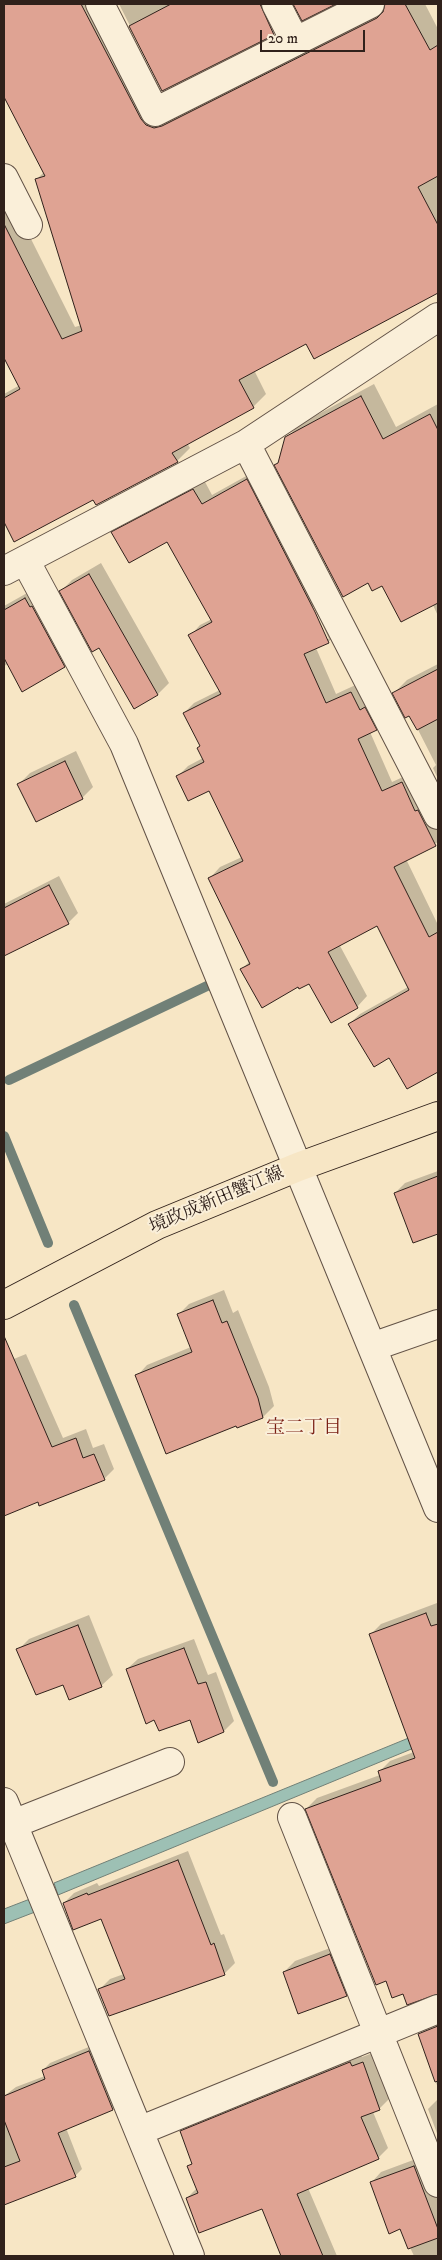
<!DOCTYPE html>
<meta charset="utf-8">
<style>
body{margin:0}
#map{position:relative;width:442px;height:2260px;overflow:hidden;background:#f7e6c5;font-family:"IM FELL DW Pica",serif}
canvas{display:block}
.frame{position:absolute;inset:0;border:5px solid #30211b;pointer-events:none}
.scale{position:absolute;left:260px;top:30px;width:105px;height:22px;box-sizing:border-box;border:2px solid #30211b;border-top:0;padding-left:6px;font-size:15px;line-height:18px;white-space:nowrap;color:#30211b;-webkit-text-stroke:4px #faefd9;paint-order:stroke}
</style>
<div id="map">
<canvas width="442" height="2260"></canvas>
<div class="frame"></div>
<div class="scale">20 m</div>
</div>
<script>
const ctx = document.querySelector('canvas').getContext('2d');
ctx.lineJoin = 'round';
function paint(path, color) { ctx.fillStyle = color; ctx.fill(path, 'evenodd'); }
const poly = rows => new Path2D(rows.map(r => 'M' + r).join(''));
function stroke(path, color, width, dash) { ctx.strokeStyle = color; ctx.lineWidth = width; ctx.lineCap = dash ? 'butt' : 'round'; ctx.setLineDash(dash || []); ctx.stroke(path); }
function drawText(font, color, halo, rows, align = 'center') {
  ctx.font = font + ' "IM FELL DW Pica","Noto Serif JP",serif'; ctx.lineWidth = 4; ctx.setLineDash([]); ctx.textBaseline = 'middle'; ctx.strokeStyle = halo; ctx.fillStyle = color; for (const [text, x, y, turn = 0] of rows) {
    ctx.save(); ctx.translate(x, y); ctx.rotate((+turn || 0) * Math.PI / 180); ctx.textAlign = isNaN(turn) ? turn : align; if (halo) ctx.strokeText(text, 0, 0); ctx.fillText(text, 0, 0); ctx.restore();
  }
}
const water = poly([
 [438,1726,438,1738,58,1895,54,1883,438,1726],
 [30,1899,35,1912,4,1924,4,1909,30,1899]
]);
paint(water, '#9dc0b4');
stroke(water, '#718077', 1);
paint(poly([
 [4,4,102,4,154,106,176,113,388,7,390,11,404,4,425,4,438,29,438,292,360,334,306,342,254,370,266,394,253,407,187,443,190,448,177,461,93,498,15,541,4,519,4,394,20,385,4,356,4,185,75,327,82,325,37,179,44,172,4,95],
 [119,4,279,4,287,21,273,34,162,89],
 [374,384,396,427,438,404,438,616,433,605,382,584,368,581,276,465,280,461,286,438,300,424],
 [257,470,339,632,328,642,316,648,336,694,362,682,386,719,370,732,392,782,414,772,438,815,438,842,406,859,438,925,438,1070,407,1088,389,1057,349,1024,360,1014,408,987,377,924,339,944,367,996,357,1007,310,982,298,985,242,969,250,961,210,878,220,867,242,857,209,789,178,776,188,766,203,758,201,746,184,713,194,703,220,690,190,636,200,625,212,619,167,541,113,533,123,522,204,480,212,495],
 [314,606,329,639,326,639,312,607],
 [101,563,169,683,158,694,100,647,61,591,72,580],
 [36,588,75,655,64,666,8,664,4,666,4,606],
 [438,664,438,779,433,768,436,765,410,714,394,693,407,680],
 [76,751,93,787,82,798,19,784,30,773],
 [59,876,78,913,68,923,4,954,4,904],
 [438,1171,438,1232,413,1242,395,1193,405,1183],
 [224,1290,233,1313,238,1310,269,1387,274,1406,263,1417,236,1424,137,1376,147,1365,191,1347,178,1315,189,1304],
 [26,1354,63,1438,86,1429,93,1448,104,1444,114,1469,104,1479,38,1500,4,1515,4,1363],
 [437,1603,438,1993,408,2003,306,1809,317,1798,380,1775,379,1772,390,1761,414,1752,370,1635,381,1624],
 [89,1615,113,1675,102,1685,70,1698,64,1683,18,1650,29,1639],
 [194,1639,208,1675,216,1672,234,1721,224,1731,199,1741,191,1718,127,1669,138,1659],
 [188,1851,221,1935,224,1934,235,1963,225,1973,109,2014,100,1989,110,1979,124,1974,102,1917,64,1903,74,1893,97,1883,99,1886],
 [341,1944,357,1984,346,1995,284,1972,295,1961],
 [438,2020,438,2088,419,2035,430,2024],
 [96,2044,120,2102,113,2109,66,2128,82,2169,75,2176,4,2204,4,2096,16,2087,45,2076,43,2070,50,2063],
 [360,2053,362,2057,373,2053,389,2099,379,2109,373,2112,388,2148,378,2158,308,2188,337,2256,282,2256,262,2208,187,2198,197,2188,189,2166,193,2162,182,2131,192,2121],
 [438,2099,438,2136,428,2109],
 [424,2156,438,2193,438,2256,414,2256,401,2228,371,2183,381,2172]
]), '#0003');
stroke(poly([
 [9,1080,207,986],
 [4,1136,48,1243],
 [74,1305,273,1782]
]), '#718077', 10);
const building = poly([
 [4,4,81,4,141,119,146,125,154,128,162,126,377,18,383,12,385,4,405,4,430,50,438,45,438,176,418,187,438,225,438,293,314,359,306,344,239,380,254,408,172,453,178,462,96,505,93,500,14,542,4,522,4,398,20,389,4,358,4,224,62,339,82,331,35,179,45,176,4,97,4,4],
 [171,4,260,4,274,35,162,91,129,26,171,4],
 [293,4,336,4,302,21,293,4],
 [361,396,383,439,430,414,438,430,438,603,401,622,382,586,372,591,368,583,343,597,274,465,278,463,285,437,361,396],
 [247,479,315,612,329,643,304,654,326,703,351,692,360,710,365,707,377,730,358,739,382,791,402,782,415,811,418,810,436,846,394,867,429,937,438,932,438,1072,407,1089,389,1058,374,1067,348,1024,409,990,377,926,328,952,358,1008,331,1023,309,984,299,989,298,987,262,1008,240,969,250,964,208,878,243,861,209,791,188,801,176,776,204,762,197,748,200,746,183,713,221,694,188,635,212,622,167,542,129,563,111,532,193,489,202,504,247,479],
 [89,574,158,695,134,709,99,648,92,652,59,591,89,574],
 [25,598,30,607,32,606,65,667,22,692,4,658,4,610,25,598],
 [438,669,438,719,417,730,409,716,405,718,392,693,438,669],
 [65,761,83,799,36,822,17,784,65,761],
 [49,885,69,924,4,956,4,908,49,885],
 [438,1176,438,1234,413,1243,394,1193,438,1176],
 [213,1300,222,1323,227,1321,258,1398,263,1418,237,1428,236,1426,166,1454,135,1375,192,1352,177,1314,213,1300],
 [4,1336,52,1447,76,1438,83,1458,94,1454,105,1480,39,1506,38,1502,4,1516,4,1336],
 [426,1613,431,1626,438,1624,438,1994,407,2005,403,1994,392,1998,386,1981,376,1985,305,1809,381,1781,378,1771,415,1758,369,1634,426,1613],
 [78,1625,102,1687,69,1700,63,1685,36,1695,16,1649,78,1625],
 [184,1648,198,1684,206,1682,224,1732,198,1743,190,1720,159,1731,154,1720,146,1724,126,1669,184,1648],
 [178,1860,211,1945,214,1943,225,1975,109,2016,98,1989,125,1979,101,1919,73,1930,63,1903,87,1893,88,1895,178,1860],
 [330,1954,347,1996,298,2014,283,1972,330,1954],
 [438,2026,438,2081,435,2082,418,2034,438,2026],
 [89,2051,113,2110,58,2133,76,2177,4,2205,4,2167,20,2161,4,2120,4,2096,45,2079,42,2070,89,2051],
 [350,2062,352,2066,363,2062,380,2110,361,2117,379,2159,297,2194,323,2256,281,2256,262,2209,199,2233,186,2198,198,2193,187,2166,192,2164,180,2131,350,2062],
 [414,2166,438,2229,438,2238,408,2249,400,2229,389,2234,370,2182,414,2166]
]);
paint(building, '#dfa393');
stroke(building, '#30211b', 1);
const minor = poly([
 [100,4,155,112,370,4],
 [276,4,295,41],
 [4,178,28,225],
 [246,444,438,815],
 [25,560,124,744,438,1508],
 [4,571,246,444,438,317],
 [372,1347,438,1324],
 [4,1802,190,2256],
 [292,1817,438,2183],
 [13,1824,170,1762],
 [139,2131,438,2009]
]);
const major = poly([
 [4,1305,157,1225,298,1167,438,1116]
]);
stroke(minor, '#625246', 30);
stroke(major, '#30211b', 30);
stroke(minor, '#faefd9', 28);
stroke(major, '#f7e6c5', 28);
drawText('18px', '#30211b', '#faefd9', [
 ["境政成新田蟹江線",217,1201,-23]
]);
drawText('19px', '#7a1f14', '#faefd9', [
 ["宝二丁目",304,1429]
]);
</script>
